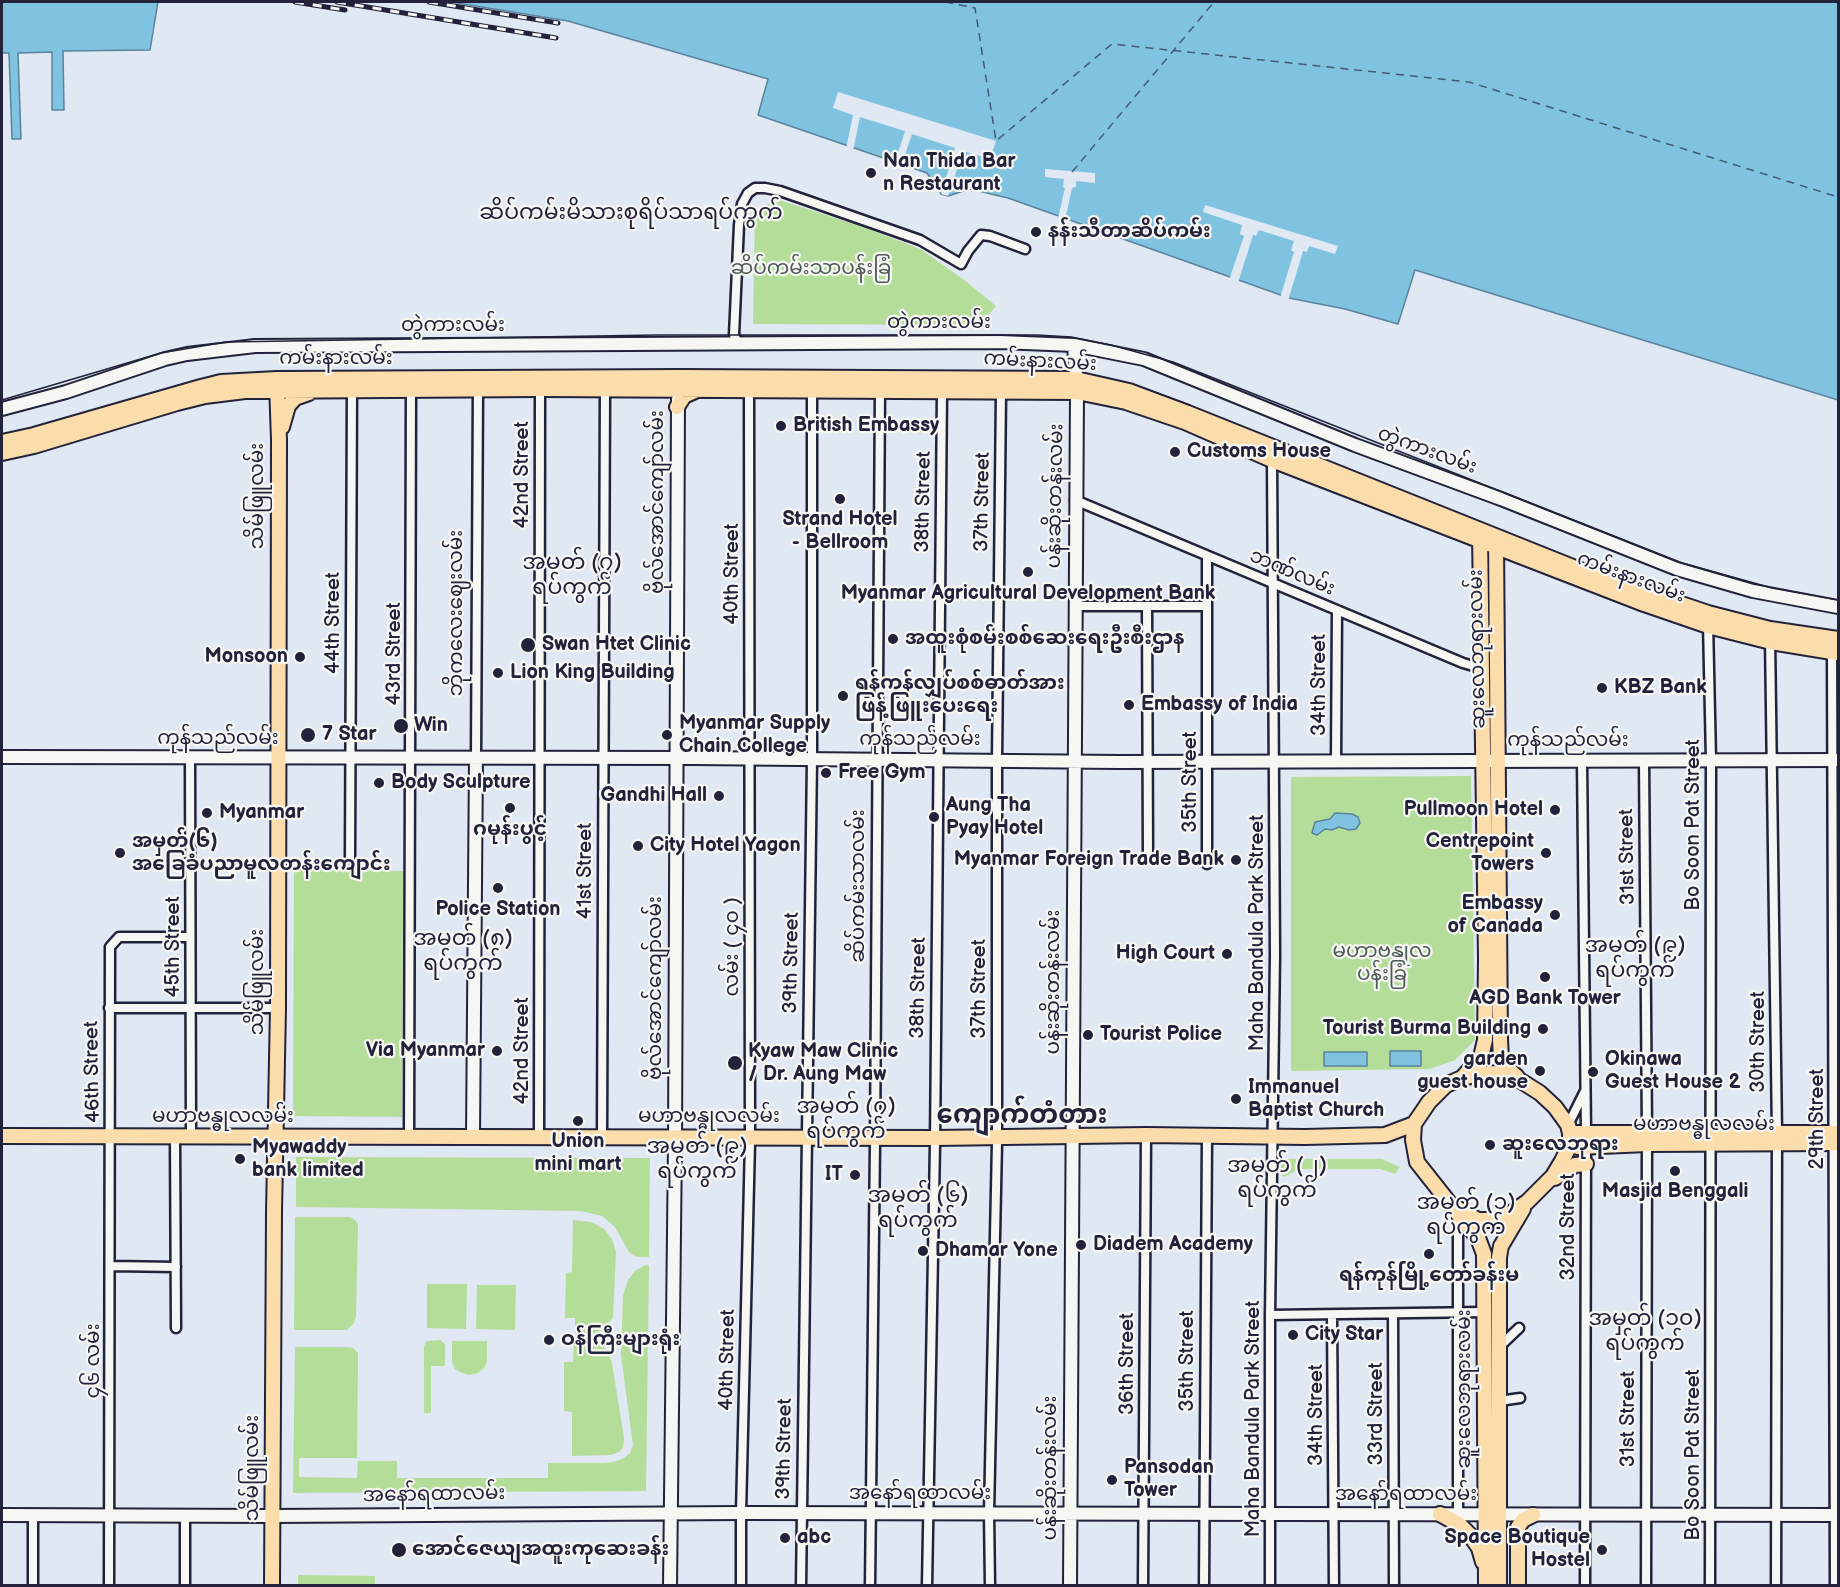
<!DOCTYPE html>
<meta charset="utf-8">
<style>
body{margin:0}
#map{position:relative;width:1840px;height:1587px;overflow:hidden;background:#e0e8f3;font-family:"Balsamiq Sans",sans-serif}
canvas{display:block}
.frame{position:absolute;inset:0;border:3px solid #22223b;pointer-events:none}
</style>
<div id="map">
<canvas width="1840" height="1587"></canvas>
<div class="frame"></div>
</div>
<script>
const ctx = document.querySelector('canvas').getContext('2d');
ctx.lineJoin = 'round';
function paint(path, color) { ctx.fillStyle = color; ctx.fill(path, 'evenodd'); }
const poly = rows => new Path2D(rows.map(r => 'M' + r).join(''));
function stroke(path, color, width, dash) { ctx.strokeStyle = color; ctx.lineWidth = width; ctx.lineCap = dash ? 'butt' : 'round'; ctx.setLineDash(dash || []); ctx.stroke(path); }
function drawText(font, color, halo, rows, align = 'center') {
  ctx.font = font + ' "Balsamiq Sans","Noto Sans Myanmar",sans-serif'; ctx.lineWidth = 4.5; ctx.setLineDash([]); ctx.textBaseline = 'middle'; ctx.strokeStyle = halo; ctx.fillStyle = color; for (const [text, x, y, turn = 0] of rows) {
    ctx.save(); ctx.translate(x, y); ctx.rotate((+turn || 0) * Math.PI / 180); ctx.textAlign = isNaN(turn) ? turn : align; if (halo) ctx.strokeText(text, 0, 0); ctx.fillText(text, 0, 0); ctx.restore();
  }
}
paint(poly([
 [776,199,863,227,920,249,963,279,996,306,980,325,753,324,755,211],
 [1471,776,1475,1040,1455,1060,1430,1069,1291,1071,1291,777],
 [294,870,403,871,402,1117,293,1116],
 [296,1157,650,1158,649,1257,637,1257,629,1252,615,1227,602,1216,581,1211,296,1207],
 [1283,1159,1382,1159,1400,1167,1395,1174,1380,1169,1299,1169,1284,1177,1278,1172],
 [295,1217,349,1217,354,1219,358,1224,356,1316,354,1323,347,1330,294,1330],
 [573,1220,591,1222,604,1229,612,1239,616,1252,613,1317,604,1329,595,1333,575,1333,575,1318,565,1318,566,1273,572,1272],
 [646,1265,649,1265,646,1491,293,1493,295,1347,348,1347,353,1348,358,1353,358,1359,357,1458,299,1458,299,1477,357,1478,358,1461,397,1461,397,1478,548,1478,548,1463,604,1463,614,1462,624,1458,630,1453,633,1445,621,1355,623,1296,628,1280,636,1270],
 [427,1284,467,1284,466,1329,427,1328],
 [477,1285,516,1285,515,1330,476,1329],
 [440,1340,445,1344,445,1366,431,1366,431,1413,424,1413,424,1346,427,1341],
 [452,1341,487,1341,487,1362,484,1368,478,1373,469,1375,462,1373,455,1369,452,1362],
 [574,1343,593,1343,602,1345,608,1351,612,1363,624,1438,623,1447,619,1452,611,1455,572,1456,572,1412,564,1411,564,1362,573,1362],
 [298,1575,375,1576,375,1585,298,1585]
]), '#b4dd99');
const water = poly([
 [2,2,158,2,150,50,63,51,64,110,52,110,52,52,18,53,21,139,12,139,9,53,2,53,2,2],
 [451,2,1838,2,1838,400,1415,270,1398,324,1345,309,1289,298,1008,198,970,189,948,196,941,194,927,173,758,115,768,79,568,21,451,2],
 [1335,813,1352,814,1358,817,1360,823,1356,829,1349,830,1339,827,1332,830,1325,829,1317,835,1312,833,1315,822,1330,819,1335,813],
 [1390,1051,1421,1051,1421,1066,1390,1066,1390,1051],
 [1324,1052,1367,1052,1367,1066,1324,1066,1324,1052]
]);
paint(water, '#80c3e1');
stroke(water, '#5a839f', 1.5);
paint(poly([
 [838,92,996,141,990,159,963,151,948,196,941,194,955,148,912,134,901,167,894,165,905,131,860,117,853,151,846,149,853,115,833,108],
 [1045,169,1095,173,1095,183,1076,181,1076,187,1072,188,1065,220,1058,218,1065,188,1063,187,1064,179,1045,177],
 [1205,205,1338,246,1335,254,1309,246,1307,252,1303,251,1288,301,1280,298,1294,252,1291,250,1294,241,1259,230,1256,236,1253,235,1238,283,1229,280,1244,236,1240,234,1242,225,1203,212]
]), '#e0e8f3');
stroke(poly([
 [945,2,975,8,996,141,1112,44,1469,82,1838,197],
 [1072,172,1214,2]
]), '#435a75', 1.5, [8, 6]);
const street = poly([
 [738,343,734,335,739,225,742,204,748,193,755,188,765,188,780,191,920,240,961,264,968,251,981,235,990,236,1025,249],
 [1075,500,1463,663,1484,669],
 [1075,606,1207,606],
 [1147,606,1148,856],
 [1708,623,1711,760,1710,1586],
 [1770,638,1777,1133,1776,1586],
 [1832,650,1835,1586],
 [190,758,191,1136],
 [476,758,478,387],
 [1644,760,1647,1133,1646,1586],
 [1336,761,1337,610],
 [1582,761,1586,1133,1585,1586],
 [350,858,352,389],
 [1207,864,1207,556],
 [109,1008,278,1008],
 [1568,1125,1585,1091],
 [175,1136,176,1328],
 [409,1136,411,389],
 [539,1136,540,389],
 [602,1136,605,389],
 [1458,1215,1458,1514],
 [111,1266,176,1267],
 [1393,1314,1394,1586],
 [1270,1315,1484,1312],
 [1332,1316,1334,1586],
 [1499,1347,1519,1328],
 [1499,1401,1520,1398],
 [33,1586,33,1515],
 [109,1586,110,947,119,937,190,937],
 [185,1586,185,1515],
 [741,1586,741,1513,750,1142,749,390],
 [801,1586,812,759,812,386],
 [870,1586,875,1143,880,389],
 [927,1586,935,1144,942,391],
 [990,1586,989,1513,997,1143,997,760,1001,392],
 [1143,1586,1146,1135],
 [1204,1586,1207,1136],
 [1270,1586,1270,1315,1275,955,1272,458]
]);
const secondary = poly([
 [2,409,66,392,165,359,187,354,255,346,1000,342,1074,345,1144,359,1355,445,1501,499,1677,569,1753,591,1838,607],
 [2,757,692,758,1119,762,1838,760],
 [473,1136,476,758],
 [2,1515,272,1516,741,1513,1838,1515],
 [670,1586,675,1143,678,399],
 [1070,1586,1077,392,1074,345]
]);
const primary = poly([
 [677,407,684,396,695,391],
 [282,427,288,406,295,398,309,393],
 [2,442,34,435,201,387,221,382,277,379,679,377,1076,379,1129,391,1188,413,1583,571,1708,613,1770,629,1838,639],
 [2,453,34,446,177,403,205,396,245,391,540,389,1077,392,1126,402,1185,422,1272,460,1644,604,1708,626,1771,642,1838,653],
 [1496,541,1500,1040,1501,1057,1506,1067,1517,1077],
 [1462,1078,1481,1057,1485,1040,1486,959,1480,533],
 [1570,1133,1838,1133],
 [2,1136,935,1138,1146,1135,1305,1137,1385,1135,1414,1124],
 [1570,1145,1578,1147,1647,1144,1838,1143],
 [1555,1178,1575,1165,1586,1164],
 [1450,1204,1478,1220,1501,1220,1527,1202,1553,1176,1562,1161,1570,1145,1570,1133,1568,1125,1555,1107,1540,1093,1521,1081,1498,1073,1481,1074,1462,1078,1446,1085,1429,1102,1414,1124,1413,1140,1417,1162,1458,1214,1478,1238,1484,1254,1486,1586],
 [1440,1514,1460,1525,1470,1535,1479,1548,1483,1562],
 [272,1586,274,1212,278,1008,279,440,277,384],
 [1499,1586,1499,1257,1501,1246,1523,1209],
 [1518,1586,1518,1527,1523,1520,1533,1515]
]);
stroke(street, '#22223b', 13);
stroke(secondary, '#22223b', 16);
stroke(primary, '#22223b', 18);
stroke(street, '#f6f6f2', 8);
stroke(secondary, '#f6f6f2', 12);
stroke(primary, '#fbddab', 14);
stroke(poly([
 [2,400,161,353,226,342,657,335,1037,335,1071,337,1111,345,1173,362,1682,563,1772,588,1838,600]
]), '#22223b', 1.5);
const rail = poly([
 [295,2,345,10],
 [337,2,556,38],
 [429,2,558,23]
]);
stroke(rail, '#22223b', 5);
stroke(rail, '#f6f6f2', 3, [9]);
for (const [x, y, r, color] of [
 [871,173,6,"#22223b"],
 [1036,232,6,"#22223b"],
 [781,426,6,"#22223b"],
 [1175,452,6,"#22223b"],
 [840,499,6,"#22223b"],
 [1028,572,6,"#22223b"],
 [893,639,6,"#22223b"],
 [528,645,8,"#22223b"],
 [300,657,6,"#22223b"],
 [498,673,6,"#22223b"],
 [1602,688,6,"#22223b"],
 [843,696,6,"#22223b"],
 [1129,705,6,"#22223b"],
 [401,726,8,"#22223b"],
 [308,735,8,"#22223b"],
 [667,735,6,"#22223b"],
 [826,773,6,"#22223b"],
 [379,783,6,"#22223b"],
 [719,796,6,"#22223b"],
 [510,808,6,"#22223b"],
 [1555,810,6,"#22223b"],
 [207,813,6,"#22223b"],
 [934,817,6,"#22223b"],
 [638,846,6,"#22223b"],
 [120,853,6,"#22223b"],
 [1546,853,6,"#22223b"],
 [1236,860,6,"#22223b"],
 [498,888,6,"#22223b"],
 [1555,915,6,"#22223b"],
 [1227,954,6,"#22223b"],
 [1545,977,6,"#22223b"],
 [1543,1029,6,"#22223b"],
 [1088,1035,6,"#22223b"],
 [497,1051,6,"#22223b"],
 [735,1063,8,"#22223b"],
 [1540,1071,6,"#22223b"],
 [1593,1072,6,"#22223b"],
 [1236,1099,6,"#22223b"],
 [578,1121,6,"#22223b"],
 [1490,1145,6,"#22223b"],
 [240,1159,6,"#22223b"],
 [1675,1171,6,"#22223b"],
 [855,1175,6,"#22223b"],
 [1081,1245,6,"#22223b"],
 [923,1251,6,"#22223b"],
 [1429,1254,6,"#22223b"],
 [1293,1335,6,"#22223b"],
 [549,1340,6,"#22223b"],
 [1112,1480,6,"#22223b"],
 [785,1538,6,"#22223b"],
 [399,1550,8,"#22223b"],
 [1602,1550,6,"#22223b"]
]) { const dot = new Path2D(); dot.arc(x, y, r, 0, 2 * Math.PI); ctx.fillStyle = color; ctx.fill(dot); stroke(dot, '#f6f6f2', 2); }
drawText('bold 20px', '#22223b', '#f6f6f2', [
 ["Nan Thida Bar",883,162],
 ["n Restaurant",883,185],
 ["နန်းသီတာဆိပ်ကမ်း",1048,232],
 ["British Embassy",793,426],
 ["Customs House",1187,452],
 ["Strand Hotel",840,520,"center"],
 ["- Bellroom",840,543,"center"],
 ["Myanmar Agricultural Development Bank",1028,594,"center"],
 ["အထူးစုံစမ်းစစ်ဆေးရေးဦးစီးဌာန",905,639],
 ["Swan Htet Clinic",542,645],
 ["Monsoon",288,657,"right"],
 ["Lion King Building",510,673],
 ["ရန်ကုန်လျှပ်စစ်ဓာတ်အား",855,684],
 ["ဖြန့်ဖြူးပေးရေး",855,707],
 ["KBZ Bank",1614,688],
 ["Embassy of India",1141,705],
 ["Myanmar Supply",679,724],
 ["Chain College",679,747],
 ["Win",414,726],
 ["7 Star",322,735],
 ["Free Gym",838,773],
 ["Body Sculpture",391,783],
 ["Gandhi Hall",707,796,"right"],
 ["Aung Tha",946,806],
 ["Pyay Hotel",946,829],
 ["Pullmoon Hotel",1543,810,"right"],
 ["Myanmar",219,813],
 ["ဂမုန်းပွင့်",510,830,"center"],
 ["အမှတ်(၆)",132,842],
 ["အခြေခံပညာမူလတန်းကျောင်း",132,865],
 ["Centrepoint",1534,842,"right"],
 ["Towers",1534,865,"right"],
 ["City Hotel Yagon",650,846],
 ["Myanmar Foreign Trade Bank",1224,860,"right"],
 ["Embassy",1543,904,"right"],
 ["of Canada",1543,927,"right"],
 ["Police Station",498,910,"center"],
 ["High Court",1215,954,"right"],
 ["AGD Bank Tower",1545,999,"center"],
 ["Tourist Burma Building",1531,1029,"right"],
 ["Tourist Police",1100,1035],
 ["Via Myanmar",485,1051,"right"],
 ["Kyaw Maw Clinic",748,1052],
 ["/ Dr. Aung Maw",748,1075],
 ["garden",1528,1060,"right"],
 ["guest house",1528,1083,"right"],
 ["Okinawa",1605,1060],
 ["Guest House 2",1605,1083],
 ["Immanuel",1248,1088],
 ["Baptist Church",1248,1111],
 ["Union",578,1142,"center"],
 ["mini mart",578,1165,"center"],
 ["ဆူးလေဘုရား",1502,1145],
 ["Myawaddy",252,1148],
 ["bank limited",252,1171],
 ["IT",843,1175,"right"],
 ["Masjid Benggali",1675,1192,"center"],
 ["Diadem Academy",1093,1245],
 ["Dhamar Yone",935,1251],
 ["ရန်ကုန်မြို့တော်ခန်းမ",1429,1276,"center"],
 ["City Star",1305,1335],
 ["ဝန်ကြီးများရုံး",561,1340],
 ["Pansodan",1124,1468],
 ["Tower",1124,1491],
 ["abc",797,1538],
 ["Space Boutique",1590,1538,"right"],
 ["Hostel",1590,1561,"right"],
 ["အောင်ဇေယျအထူးကုဆေးခန်း",412,1550]
], 'left');
drawText('20px', '#4e5a57', '#f6f6f2', [
 ["ဆိပ်ကမ်းသာပန်းခြံ",811,269],
 ["မဟာဗန္ဓုလ",1382,952],
 ["ပန်းခြံ",1382,975]
]);
drawText('20px', '#22223b', '#f6f6f2', [
 ["တွဲကားလမ်း",939,323],
 ["တွဲကားလမ်း",453,326],
 ["ကမ်းနားလမ်း",336,359],
 ["ကမ်းနားလမ်း",1040,362,3],
 ["တွဲကားလမ်း",1427,451,20],
 ["42nd Street",523,475,-90],
 ["သိမ်ဖြူလမ်း",258,496,-90],
 ["ပန်းဆိုးတန်းလမ်း",1056,496,-89],
 ["ဗိုလ်အောင်ကျော်လမ်း",658,502,-90],
 ["38th Street",924,502,-89],
 ["37th Street",983,502,-89],
 ["ဘဏ်လမ်း",1292,573,23],
 ["40th Street",733,574,-90],
 ["ကမ်းနားလမ်း",1631,578,20],
 ["ဘိုကလေးဈေးလမ်း",457,613,-90],
 ["44th Street",334,623,-90],
 ["ဆူးလေဘုရားလမ်း",1478,649,-91],
 ["43rd Street",395,654,-90],
 ["34th Street",1320,685,-90],
 ["ကုန်သည်လမ်း",218,739],
 ["ကုန်သည်လမ်း",920,740],
 ["ကုန်သည်လမ်း",1568,741],
 ["35th Street",1191,782,-90],
 ["Bo Soon Pat Street",1694,825,-90],
 ["31st Street",1628,857,-91],
 ["41st Street",586,871,-90],
 ["ဆိပ်ကမ်းသာလမ်း",859,886,-90],
 ["Maha Bandula Park Street",1258,933,-90],
 ["45th Street",174,947,-90],
 ["လမ်း ( ၄၀ )",733,947,-90],
 ["39th Street",792,963,-89],
 ["သိမ်ဖြူလမ်း",258,982,-90],
 ["ပန်းဆိုးတန်းလမ်း",1054,982,-90],
 ["ဗိုလ်အောင်ကျော်လမ်း",656,988,-90],
 ["38th Street",919,988,-89],
 ["37th Street",980,989,-90],
 ["30th Street",1759,1042,-90],
 ["42nd Street",523,1051,-90],
 ["46th Street",93,1072,-91],
 ["မဟာဗန္ဓုလလမ်း",223,1117],
 ["မဟာဗန္ဓုလလမ်း",709,1117],
 ["29th Street",1818,1119,-90],
 ["မဟာဗန္ဓုလလမ်း",1704,1125],
 ["32nd Street",1569,1227,-90],
 ["40th Street",728,1360,-89],
 ["၄၆ လမ်း",94,1361,-90],
 ["35th Street",1188,1361,-90],
 ["36th Street",1128,1364,-90],
 ["ဆူးလေဘုရားလမ်း",1465,1389,-90],
 ["33rd Street",1377,1414,-90],
 ["34th Street",1317,1415,-90],
 ["Maha Bandula Park Street",1254,1419,-90],
 ["31st Street",1629,1419,-90],
 ["39th Street",785,1449,-89],
 ["Bo Soon Pat Street",1694,1455,-90],
 ["သိမ်ဖြူလမ်း",253,1468,-90],
 ["ပန်းဆိုးတန်းလမ်း",1051,1468,-90],
 ["အနော်ရထာလမ်း",920,1494],
 ["အနော်ရထာလမ်း",434,1495,-1],
 ["အနော်ရထာလမ်း",1406,1495]
]);
drawText('22px', '#22223b', '#f6f6f2', [
 ["ဆိပ်ကမ်းမိသားစုရိပ်သာရပ်ကွက်",631,213],
 ["အမှတ် (၇)",572,563],
 ["ရပ်ကွက်",572,588],
 ["အမှတ် (၈)",463,939],
 ["ရပ်ကွက်",463,964],
 ["အမှတ် (၉)",1635,946],
 ["ရပ်ကွက်",1635,971],
 ["အမှတ် (၇)",846,1107],
 ["ရပ်ကွက်",846,1132],
 ["အမှတ် (၉)",697,1147],
 ["ရပ်ကွက်",697,1172],
 ["အမှတ် (၂)",1277,1166],
 ["ရပ်ကွက်",1277,1191],
 ["အမှတ် (၆)",918,1196],
 ["ရပ်ကွက်",918,1221],
 ["အမှတ် (၁)",1466,1203],
 ["ရပ်ကွက်",1466,1228],
 ["အမှတ် (၁၀)",1645,1319],
 ["ရပ်ကွက်",1645,1344]
]);
drawText('bold 26px', '#22223b', '#f6f6f2', [
 ["ကျောက်တံတား",1022,1116]
]);
</script>
